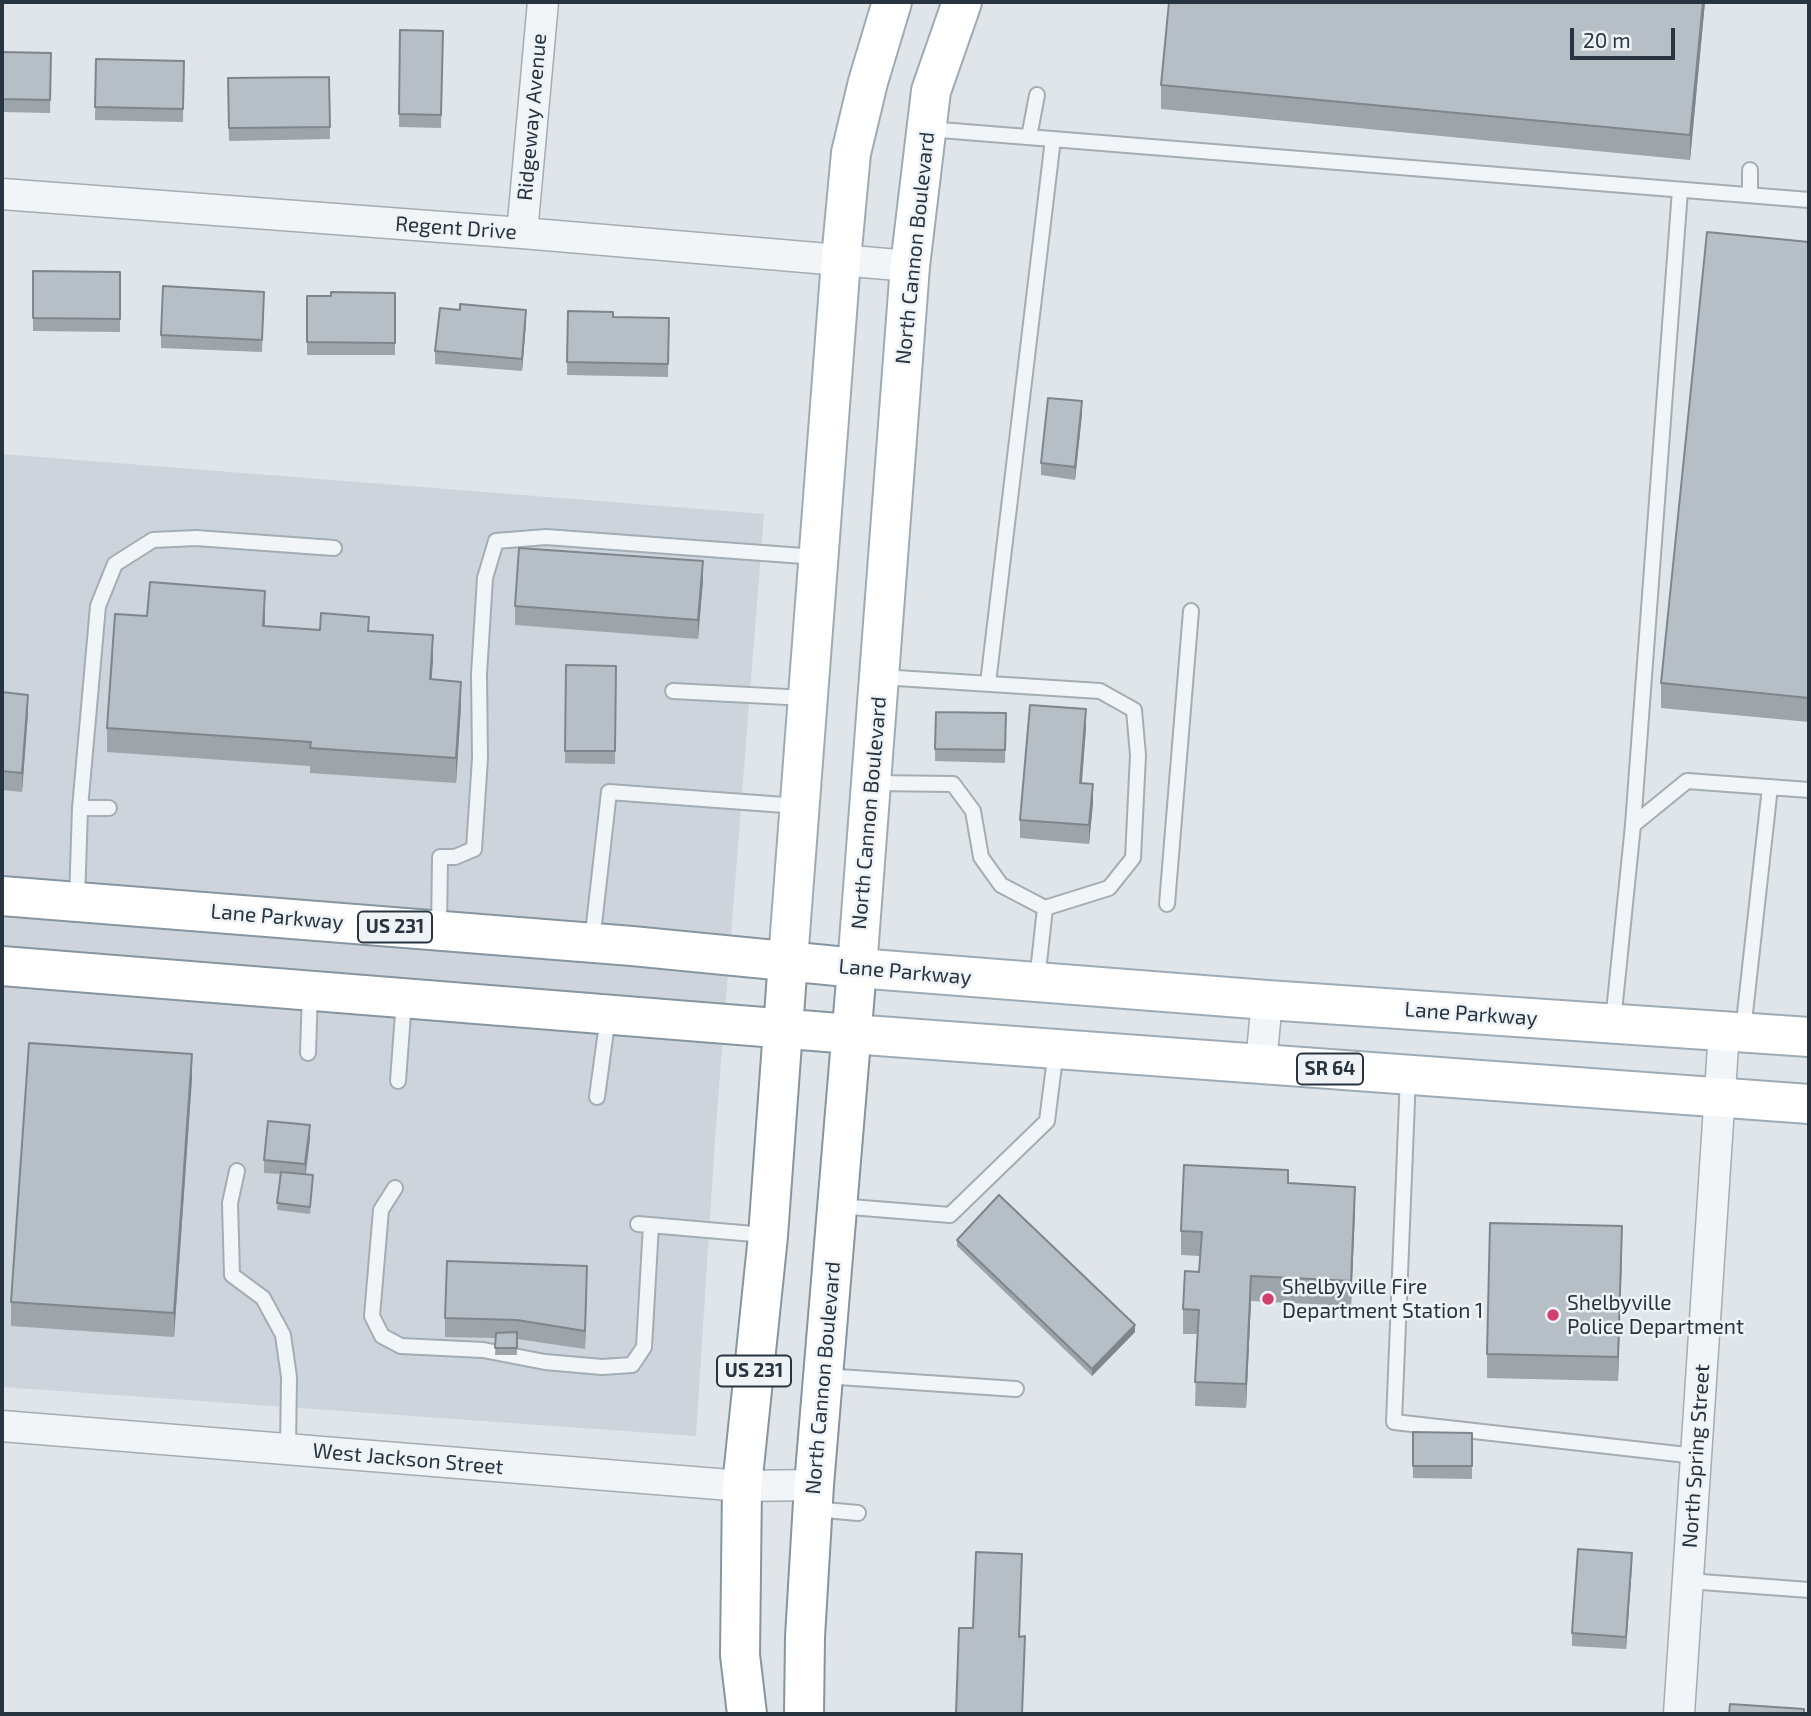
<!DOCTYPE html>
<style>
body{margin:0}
#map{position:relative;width:1811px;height:1716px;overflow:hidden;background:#dfe5e9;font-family:"Exo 2",sans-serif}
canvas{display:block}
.frame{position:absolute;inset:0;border:4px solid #283540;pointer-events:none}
.scale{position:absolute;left:1570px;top:28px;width:105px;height:32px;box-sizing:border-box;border:4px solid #283540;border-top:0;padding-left:9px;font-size:21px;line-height:24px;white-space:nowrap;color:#283540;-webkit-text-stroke:5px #eff3f6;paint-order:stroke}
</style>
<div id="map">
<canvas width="1811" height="1716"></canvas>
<div class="frame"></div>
<div class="scale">20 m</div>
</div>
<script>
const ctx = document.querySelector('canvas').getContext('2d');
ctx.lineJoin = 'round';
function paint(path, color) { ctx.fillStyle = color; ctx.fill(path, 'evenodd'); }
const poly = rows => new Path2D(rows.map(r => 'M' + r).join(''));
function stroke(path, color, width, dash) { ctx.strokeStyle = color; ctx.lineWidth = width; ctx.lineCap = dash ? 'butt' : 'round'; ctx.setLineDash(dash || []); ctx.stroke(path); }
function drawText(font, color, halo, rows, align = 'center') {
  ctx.font = font + ' "Exo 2",sans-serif'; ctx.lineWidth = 5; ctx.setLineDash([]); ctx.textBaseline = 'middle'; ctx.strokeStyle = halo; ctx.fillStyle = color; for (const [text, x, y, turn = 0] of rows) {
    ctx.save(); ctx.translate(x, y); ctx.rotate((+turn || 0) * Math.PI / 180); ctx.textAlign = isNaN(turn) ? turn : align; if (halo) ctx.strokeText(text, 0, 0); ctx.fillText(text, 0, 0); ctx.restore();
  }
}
paint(poly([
 [2,454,764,514,715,1139,696,1436,2,1387]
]), '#cdd4db');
const lane = poly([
 [928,129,1809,200],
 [1029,137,1037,95],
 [1750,195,1750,170],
 [881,677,1100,691,1134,710,1138,755,1133,858,1109,888,1045,908,1037,981],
 [988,683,1053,139],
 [673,691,806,698],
 [873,783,953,784,973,811,981,857,1001,885,1045,908],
 [80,808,98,606,115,564,153,540,196,538,334,548],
 [1633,825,1680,190],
 [77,900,80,808,109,808],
 [1167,904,1191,611],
 [439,929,440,857,455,857,474,849,480,758,479,674,485,578,496,541,546,537,817,557],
 [592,942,609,792,798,806],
 [1613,1022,1633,825,1687,781,1809,790],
 [1743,1031,1770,787],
 [308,1053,310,992],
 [1408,1076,1394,1422,1696,1456],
 [398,1081,404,1000],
 [597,1097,608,1016],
 [237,1171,230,1203,232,1275,263,1298,283,1335,289,1377,288,1449],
 [395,1188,381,1210,372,1316,382,1336,401,1346,483,1350,545,1362,602,1367,632,1365,644,1347,651,1225],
 [838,1206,950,1215,1047,1121,1056,1050],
 [638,1224,765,1235],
 [824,1376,1016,1389],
 [814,1509,858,1513],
 [1688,1581,1809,1590]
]);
const street = poly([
 [2,194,522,233,910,266],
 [522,233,543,2],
 [1261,1064,1267,1000],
 [2,1426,742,1486,814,1485],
 [1679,1714,1724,1031]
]);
const primary = poly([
 [962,2,931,91,910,266,857,968,1267,1000,1809,1037],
 [788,960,841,260,851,153,868,82,892,2],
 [851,1034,1809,1104]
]);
const highway = poly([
 [2,896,632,946,857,968,814,1485,805,1637,804,1714],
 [2,966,851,1034],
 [747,1714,740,1655,742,1486,768,1236,788,960]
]);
stroke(lane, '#a4adb3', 18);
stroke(street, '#a4adb3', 33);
stroke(primary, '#9eabb5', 42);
stroke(highway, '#8695a0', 42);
stroke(lane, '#f2f5f7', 14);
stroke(street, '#f2f5f7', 30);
stroke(primary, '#fff', 38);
stroke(highway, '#fff', 38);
paint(poly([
 [1169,2,1705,2,1690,160,1161,109,1161,85],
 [400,30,443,31,441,128,399,127],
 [2,52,51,53,50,113,2,112],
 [96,59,184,61,183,122,95,120],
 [329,77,330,139,229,141,228,78],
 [1809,242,1809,722,1661,708,1661,683],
 [33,271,120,272,120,332,33,331],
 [395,293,395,355,307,355,307,296,331,296],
 [264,304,262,352,161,348,161,335],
 [568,311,613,317,669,318,668,377,567,375],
 [526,323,522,371,435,364,435,351],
 [1082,414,1075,480,1041,475,1041,463],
 [703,580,698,639,515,625,515,606],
 [265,615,265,626,320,630,369,631,433,659,431,680,461,706,456,783,310,773,310,766,107,752,107,728,147,616],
 [566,665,616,666,615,764,565,763],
 [2,692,28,713,22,792,2,790],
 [936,712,1006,713,1005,763,935,761],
 [1086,728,1082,783,1093,803,1089,844,1020,838,1020,820],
 [192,1078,174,1337,11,1326,11,1302],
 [310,1138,306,1174,313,1181,310,1214,277,1210,280,1174,264,1173,264,1160],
 [1288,1183,1355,1211,1351,1306,1251,1301,1246,1408,1195,1406,1197,1334,1183,1334,1183,1309,1199,1272,1200,1256,1181,1255,1181,1231],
 [957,1240,1135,1332,1092,1376,957,1246],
 [1622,1251,1618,1381,1487,1378,1487,1354],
 [587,1285,585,1349,517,1339,517,1355,495,1355,496,1338,445,1337,445,1318],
 [1413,1432,1472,1433,1472,1479,1413,1478],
 [1632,1565,1626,1649,1572,1646,1572,1633]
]), '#9da4aa');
paint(poly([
 [1703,2,1705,2,1690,160,1690,135],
 [526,310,526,323,522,371,522,359],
 [1082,401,1082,414,1075,480,1075,467],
 [703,561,703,580,698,639,698,620],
 [265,591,265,615,263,650,263,626],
 [433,635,433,659,430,704,430,679],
 [461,682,461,706,456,783,456,758],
 [28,695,28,713,22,792,22,773],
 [1086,709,1086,728,1080,802,1080,783],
 [1093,784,1093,803,1089,844,1089,825],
 [192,1054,192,1078,174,1337,174,1313],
 [310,1125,310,1138,305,1177,305,1164],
 [1355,1187,1355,1211,1351,1306,1351,1281],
 [1622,1226,1622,1251,1618,1381,1618,1357],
 [587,1266,587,1285,585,1349,585,1331],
 [1251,1276,1251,1301,1246,1408,1246,1384],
 [1135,1325,1135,1332,1092,1376,1092,1369],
 [1632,1553,1632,1565,1626,1649,1626,1637]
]), '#7f868b');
const building = poly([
 [1169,2,1703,2,1690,135,1161,85,1169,2],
 [400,30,443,31,441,115,399,114,400,30],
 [2,52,51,53,50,100,2,99,2,52],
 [96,59,184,61,183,109,95,107,96,59],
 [329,77,330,127,229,128,228,78,329,77],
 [1707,232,1809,242,1809,698,1661,683,1707,232],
 [33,271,120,272,120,319,33,318,33,271],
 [163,286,264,292,262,340,161,335,163,286],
 [331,292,395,293,395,343,307,342,307,296,331,296,331,292],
 [460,304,526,310,522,359,435,351,440,308,460,310,460,304],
 [568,311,613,312,613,317,669,318,668,364,567,362,568,311],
 [1048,398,1082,401,1075,467,1041,463,1048,398],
 [519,548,703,561,698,620,515,606,519,548],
 [150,582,265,591,263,626,320,630,321,613,369,617,368,631,433,635,430,679,461,682,456,758,310,748,311,742,107,728,115,614,147,616,150,582],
 [566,665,616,666,615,751,565,751,566,665],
 [2,692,28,695,22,773,2,771,2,692],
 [1030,705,1086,709,1080,783,1093,784,1089,825,1020,820,1030,705],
 [936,712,1006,713,1005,750,935,749,936,712],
 [29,1043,192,1054,174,1313,11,1302,29,1043],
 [268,1121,310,1125,305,1164,264,1160,268,1121],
 [1184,1165,1288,1170,1288,1183,1355,1187,1351,1281,1251,1276,1246,1384,1195,1382,1199,1310,1183,1309,1185,1271,1199,1272,1202,1232,1181,1231,1184,1165],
 [281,1172,313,1175,310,1207,277,1203,281,1172],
 [999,1195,1135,1325,1092,1369,957,1240,999,1195],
 [1490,1223,1622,1226,1618,1357,1487,1354,1490,1223],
 [447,1261,587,1266,585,1331,517,1320,445,1318,447,1261],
 [517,1332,517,1348,495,1348,496,1333,517,1332],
 [1413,1432,1472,1433,1472,1466,1413,1466,1413,1432],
 [1578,1549,1632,1553,1626,1637,1572,1633,1578,1549],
 [976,1552,1022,1554,1019,1637,1025,1636,1022,1714,956,1714,959,1628,973,1628,976,1552],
 [1730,1704,1804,1709,1804,1714,1729,1714,1730,1704]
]);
paint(building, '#b6bfc6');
stroke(building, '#7f868b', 2);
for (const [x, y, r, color] of [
 [1268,1299,7,"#d14170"],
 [1553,1315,7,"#d14170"]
]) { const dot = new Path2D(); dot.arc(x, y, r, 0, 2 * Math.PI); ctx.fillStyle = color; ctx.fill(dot); stroke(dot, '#eff3f6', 2.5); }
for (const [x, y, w] of [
 [395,927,74],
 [1330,1069,66],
 [754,1371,74]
]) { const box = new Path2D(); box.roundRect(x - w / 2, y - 15.5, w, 31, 5); ctx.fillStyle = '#eff3f6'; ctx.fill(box); stroke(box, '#283540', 2); }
drawText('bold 19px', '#283540', null, [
 ["US 231",395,927],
 ["SR 64",1330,1069],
 ["US 231",754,1371]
]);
drawText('21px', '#283540', '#eff3f6', [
 ["Ridgeway Avenue",532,117,-85],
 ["Regent Drive",456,228,4],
 ["North Cannon Boulevard",915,248,-84],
 ["North Cannon Boulevard",869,813,-85],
 ["Lane Parkway",277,917,5],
 ["Lane Parkway",905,972,5],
 ["Lane Parkway",1471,1014,4],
 ["North Cannon Boulevard",823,1378,-85],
 ["North Spring Street",1696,1456,-86],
 ["West Jackson Street",408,1459,5]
]);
drawText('21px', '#283540', '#eff3f6', [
 ["Shelbyville Fire",1282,1287],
 ["Department Station 1",1282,1311],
 ["Shelbyville",1567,1303],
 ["Police Department",1567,1327]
], 'left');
</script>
